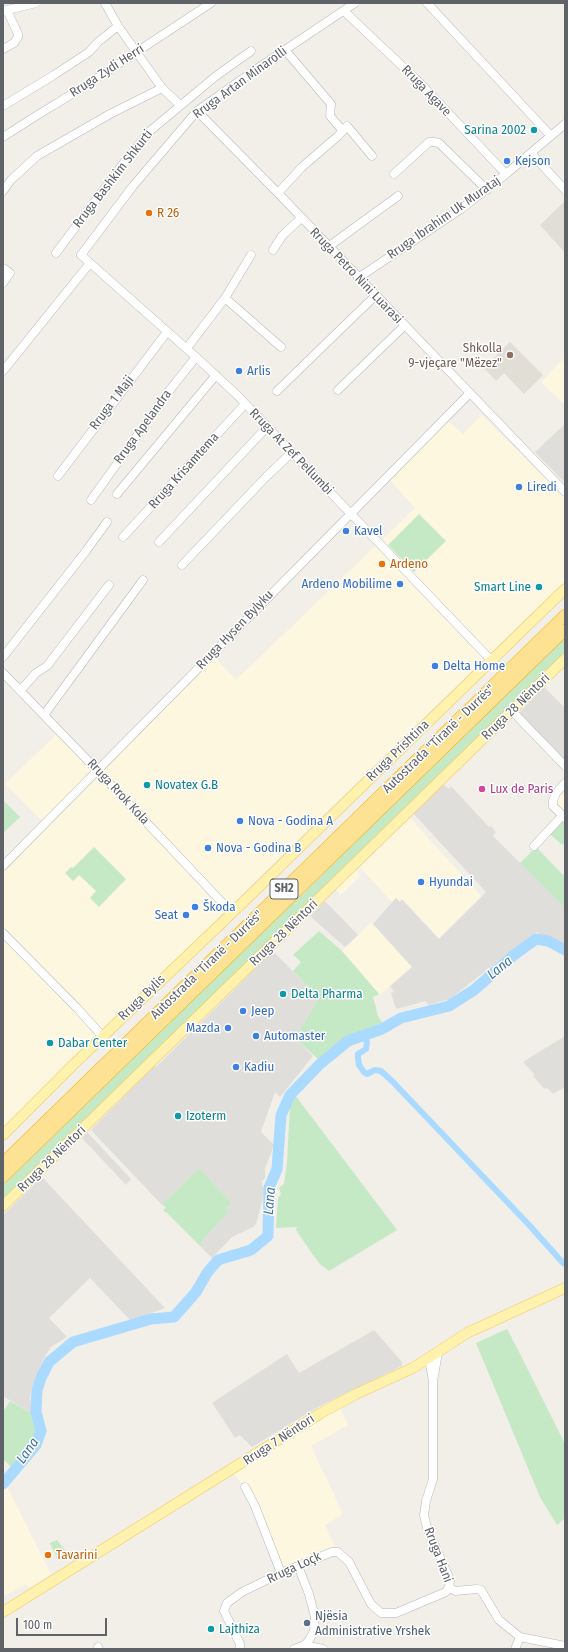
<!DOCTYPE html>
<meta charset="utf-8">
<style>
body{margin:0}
#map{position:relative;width:568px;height:1652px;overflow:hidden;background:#f1efe8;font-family:"Fira Sans Condensed",sans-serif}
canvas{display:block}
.frame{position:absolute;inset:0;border:4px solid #5f6368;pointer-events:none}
.scale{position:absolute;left:16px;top:1618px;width:91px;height:18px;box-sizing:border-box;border:2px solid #5f6368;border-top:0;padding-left:5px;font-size:12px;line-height:14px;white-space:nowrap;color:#5f6368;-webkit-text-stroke:3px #fff;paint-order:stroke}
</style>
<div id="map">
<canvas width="568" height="1652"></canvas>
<div class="frame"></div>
<div class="scale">100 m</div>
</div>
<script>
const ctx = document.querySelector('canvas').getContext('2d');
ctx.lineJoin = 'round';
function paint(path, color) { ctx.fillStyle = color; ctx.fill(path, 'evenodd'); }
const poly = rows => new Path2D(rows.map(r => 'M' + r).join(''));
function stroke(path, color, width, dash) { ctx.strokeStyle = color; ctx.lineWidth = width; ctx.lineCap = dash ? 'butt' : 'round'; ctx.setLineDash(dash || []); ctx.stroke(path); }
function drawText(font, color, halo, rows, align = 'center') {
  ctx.font = font + ' "Fira Sans Condensed",sans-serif'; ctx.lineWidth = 3; ctx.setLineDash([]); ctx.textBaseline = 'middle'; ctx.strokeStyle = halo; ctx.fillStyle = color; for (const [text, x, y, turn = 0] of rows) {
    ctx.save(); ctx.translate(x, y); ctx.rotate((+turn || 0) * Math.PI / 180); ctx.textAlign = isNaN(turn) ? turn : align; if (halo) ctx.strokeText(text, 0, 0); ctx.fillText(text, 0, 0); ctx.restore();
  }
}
paint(poly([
 [565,357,565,405,541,382],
 [482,415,565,498,565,581,292,845,163,973,97,1034,3,1128,3,870,46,825,5,784,62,729,101,771,138,736,215,658,236,680,415,508,389,479,448,421,463,434],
 [565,787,565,814,556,803,557,796],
 [410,818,482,897,438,939,402,899,400,902,396,898,392,902,360,867],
 [355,869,361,875,341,895,336,889],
 [371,922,412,967,380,995,342,951],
 [338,1403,348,1425,311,1446,343,1514,325,1525,334,1545,332,1552,281,1573,245,1487,231,1471],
 [7,1487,51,1574,29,1588,26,1584,5,1596,3,1591,3,1489]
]), '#fef7e0');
paint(poly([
 [565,424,565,483,535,452],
 [544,687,565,708,565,760,519,713],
 [442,783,449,789,451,786,489,827,491,826,496,832,493,836,565,908,565,946,554,939,545,938,537,932,517,946,450,999,428,1005,426,1001,396,1009,391,993,394,992,390,986,412,967,373,924,396,898,400,902,402,899,439,939,486,892,412,812],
 [325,901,358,935,345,947,310,916],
 [272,950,319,998,295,1038,313,1056,280,1097,275,1092,261,1132,274,1145,265,1169,265,1178,262,1181,262,1186,264,1187,262,1202,256,1224,253,1227,232,1237,212,1258,200,1246,203,1244,201,1242,229,1212,226,1208,232,1203,199,1168,162,1205,91,1130,154,1066,156,1067,237,987],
 [565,1036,565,1087,553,1094,547,1088,544,1089,533,1076,535,1075,523,1062],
 [87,1132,131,1179,126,1185,82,1138],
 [42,1177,165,1308,131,1321,90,1278,49,1318,67,1337,51,1347,43,1360,32,1387,30,1398,32,1410,29,1412,3,1396,3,1215],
 [374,1330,402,1362,402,1366,318,1407,252,1447,240,1435,235,1438,212,1403,287,1354,299,1373]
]), '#e0deda');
paint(poly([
 [565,201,565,253,540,225],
 [510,342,543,375,524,394,504,373,496,381,484,368]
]), '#e1ded6');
paint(poly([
 [419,514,446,541,414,572,388,545],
 [565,634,565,653,3,1200,3,1182,294,900,302,895,322,875,325,869],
 [3,800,20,817,3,833],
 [561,820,565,822,565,842,562,845,550,834],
 [94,847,126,879,99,907,90,898,96,891,79,875,73,881,65,873,71,867,73,868],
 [536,847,563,875,565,874,565,908,520,863],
 [319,931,342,951,379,994,373,997,378,1016,384,1025,348,1038,320,1061,295,1038,319,998,293,971,301,962,293,955],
 [295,1095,397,1230,329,1271,320,1264,313,1255,296,1230,297,1227,276,1228,278,1198,281,1194,279,1188,284,1184,287,1163,290,1104],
 [199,1168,232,1203,226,1208,229,1212,201,1242,203,1244,200,1246,166,1212,163,1211,166,1207,162,1205],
 [507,1329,516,1346,565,1444,565,1518,557,1525,540,1497,476,1343],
 [10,1401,29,1412,32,1410,37,1432,11,1467,3,1459,3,1412],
 [57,1540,68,1554,58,1560,50,1543]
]), '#c5e8c5');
stroke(poly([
 [364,1036,367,1042,366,1049,358,1054,358,1058,359,1065,364,1072,367,1074,375,1070,381,1071,393,1082,530,1226,563,1263]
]), '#aadaff', 6);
stroke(poly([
 [3,1484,36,1445,41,1431,36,1412,37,1390,41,1378,49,1362,73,1342,151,1319,174,1317,196,1292,207,1273,218,1260,251,1250,268,1236,269,1188,277,1169,281,1115,290,1095,320,1064,348,1041,382,1029,401,1018,449,1006,474,990,514,955,536,939,548,941,565,950]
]), '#aadaff', 11);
const minor = poly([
 [105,3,118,26,162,88,180,105],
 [355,3,255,70,197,111,133,186,81,255,196,357,237,395,491,660],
 [427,3,551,136],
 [3,11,36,3],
 [344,11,420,83,506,174],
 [3,49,14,43,18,37,18,34,7,10],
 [285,50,331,104,330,116,343,131],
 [3,106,54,75,89,52,98,42,118,26],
 [197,111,278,193,565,492],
 [3,137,36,116,85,86,211,3],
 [531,153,565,190],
 [394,174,429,142,434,142,439,143,487,190],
 [3,191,11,180,37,156,110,114,162,88],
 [278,193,302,167,338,136,347,126,372,156],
 [328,247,398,196],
 [273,250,282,236,301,218],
 [56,253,126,160,150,131,216,76,251,51],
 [3,268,10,273,3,283],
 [358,278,461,209,506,174,565,124],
 [225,298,281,347],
 [187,348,225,298,251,255],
 [3,371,90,263],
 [338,390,404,326],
 [277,391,375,296],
 [58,476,167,332],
 [117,494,216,375],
 [91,500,169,391,196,357],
 [123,537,245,404],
 [159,542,267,427],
 [182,565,266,477,292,452],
 [3,657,86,551,107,522],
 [3,673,97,770,232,913],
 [20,691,36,673,47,666,109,585],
 [512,711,565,766],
 [44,715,143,580],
 [565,783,556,793,553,801,553,806,565,818],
 [534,846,562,816],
 [3,866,469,394],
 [3,933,77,1008,103,1037],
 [429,1358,433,1381,433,1479,426,1501,424,1515,427,1528,448,1575,450,1581,449,1587],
 [434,1376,438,1352],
 [245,1487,255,1506,281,1573],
 [449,1587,455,1591,477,1589,481,1590,499,1620,520,1637,565,1646],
 [305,1645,323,1649],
 [98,1647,99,1649],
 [240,1649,240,1644,224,1611,227,1603,242,1592,281,1573,332,1552,338,1552,349,1562,371,1604,381,1613,396,1613,446,1592,449,1587],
 [294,1649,305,1645,309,1640,314,1631,315,1617,309,1594,298,1566],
 [515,1649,520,1637]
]);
const major = poly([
 [3,1135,75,1063,232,913,565,589],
 [3,1206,565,659],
 [3,1612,321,1413,356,1394,413,1368,467,1333,565,1288]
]);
const highway = poly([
 [3,1163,565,615],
 [3,1177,565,630]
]);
stroke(minor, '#b5b8bc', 9);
stroke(major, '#f2c960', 11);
stroke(highway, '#f9ab00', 12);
stroke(minor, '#fff', 8);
stroke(major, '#fff2af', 10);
stroke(highway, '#fde293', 11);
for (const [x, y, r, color] of [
 [534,130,4,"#0f9aa8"],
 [507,161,4,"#3f7fe0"],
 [149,213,4,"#e8710a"],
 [510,355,4,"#8d6e63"],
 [239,371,4,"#3f7fe0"],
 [519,487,4,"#3f7fe0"],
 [346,531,4,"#3f7fe0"],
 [382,564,4,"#e8710a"],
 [400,584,4,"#3f7fe0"],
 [539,587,4,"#0f9aa8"],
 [435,666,4,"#3f7fe0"],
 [147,785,4,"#0f9aa8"],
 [482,789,4,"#d1479c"],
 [240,821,4,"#3f7fe0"],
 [208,848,4,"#3f7fe0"],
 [421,882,4,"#3f7fe0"],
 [195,907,4,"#3f7fe0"],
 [186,915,4,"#3f7fe0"],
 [283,994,4,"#0f9aa8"],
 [243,1011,4,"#3f7fe0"],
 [228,1028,4,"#3f7fe0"],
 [256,1036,4,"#3f7fe0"],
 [50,1043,4,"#0f9aa8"],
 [236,1067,4,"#3f7fe0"],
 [178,1116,4,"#0f9aa8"],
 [48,1555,4,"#e8710a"],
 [307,1623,4,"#5c6f8a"],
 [211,1629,4,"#0f9aa8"]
]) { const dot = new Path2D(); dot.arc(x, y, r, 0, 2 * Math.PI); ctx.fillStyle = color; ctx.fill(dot); stroke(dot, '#fff', 1.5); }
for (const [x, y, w] of [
 [284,889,28]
]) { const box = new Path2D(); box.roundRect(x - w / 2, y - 10, w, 20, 3); ctx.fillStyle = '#fff'; ctx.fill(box); stroke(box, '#5f6368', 1); }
drawText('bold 12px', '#5f6368', null, [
 ["SH2",284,889]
]);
drawText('13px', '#5f6368', '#fff', [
 ["Rruga Zydi Herri",107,71,-33],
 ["Rruga Artan Minarolli",240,83,-36],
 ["Rruga Agave",426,91,46],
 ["Rruga Bashkim Shkurti",113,179,-52],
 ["Rruga Ibrahim Uk Murataj",444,218,-35],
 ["Rruga Petro Nini Luarasi",356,276,46],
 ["Rruga 1 Maji",112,403,-53],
 ["Rruga Apelandra",143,427,-54],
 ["Rruga At Zef Pellumbi",291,452,46],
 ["Rruga Krisamtema",184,471,-48],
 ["Rruga Hysen Bylyku",235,630,-46],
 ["Rruga 28 Nëntori",516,707,-44],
 ["Autostrada \"Tiranë - Durrës\"",439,739,-44],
 ["Rruga Prishtina",398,751,-44],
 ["Rruga Rrok Kola",118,792,47],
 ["Rruga 28 Nëntori",284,933,-44],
 ["Autostrada \"Tiranë - Durrës\"",207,965,-44],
 ["Rruga Bylis",142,998,-44],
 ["Rruga 28 Nëntori",52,1159,-44],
 ["Rruga 7 Nëntori",279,1440,-33],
 ["Rruga Hani",438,1555,69],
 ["Rruga Loçk",294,1568,-25]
]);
drawText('13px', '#0d838f', '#fff', [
 ["Sarina 2002",526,130,"right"],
 ["Smart Line",531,587,"right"],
 ["Novatex G.B",155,785],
 ["Delta Pharma",291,994],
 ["Dabar Center",58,1043],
 ["Izoterm",186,1116],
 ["Lajthiza",219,1629]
], 'left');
drawText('13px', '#366cbe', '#fff', [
 ["Kejson",515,161],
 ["Arlis",247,371],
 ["Liredi",527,487],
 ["Kavel",354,531],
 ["Ardeno Mobilime",392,584,"right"],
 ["Delta Home",443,666],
 ["Nova - Godina A",248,821],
 ["Nova - Godina B",216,848],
 ["Hyundai",429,882],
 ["Škoda",203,907],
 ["Seat",178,915,"right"],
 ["Jeep",251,1011],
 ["Mazda",220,1028,"right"],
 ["Automaster",264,1036],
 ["Kadiu",244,1067]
], 'left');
drawText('13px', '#c56008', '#fff', [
 ["R 26",157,213],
 ["Ardeno",390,564],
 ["Tavarini",56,1555]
], 'left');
drawText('13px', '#785e54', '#fff', [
 ["Shkolla",502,348],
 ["9-vjeçare \"Mëzez\"",502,363]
], 'right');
drawText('13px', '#b23c85', '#fff', [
 ["Lux de Paris",490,789]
], 'left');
drawText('13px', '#4e5e75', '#fff', [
 ["Njësia",315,1616],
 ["Administrative Yrshek",315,1631]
], 'left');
drawText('italic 14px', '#4174aa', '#fff', [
 ["Lana",500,968,-39],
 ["Lana",270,1201,-85],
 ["Lana",28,1451,-55]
]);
</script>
